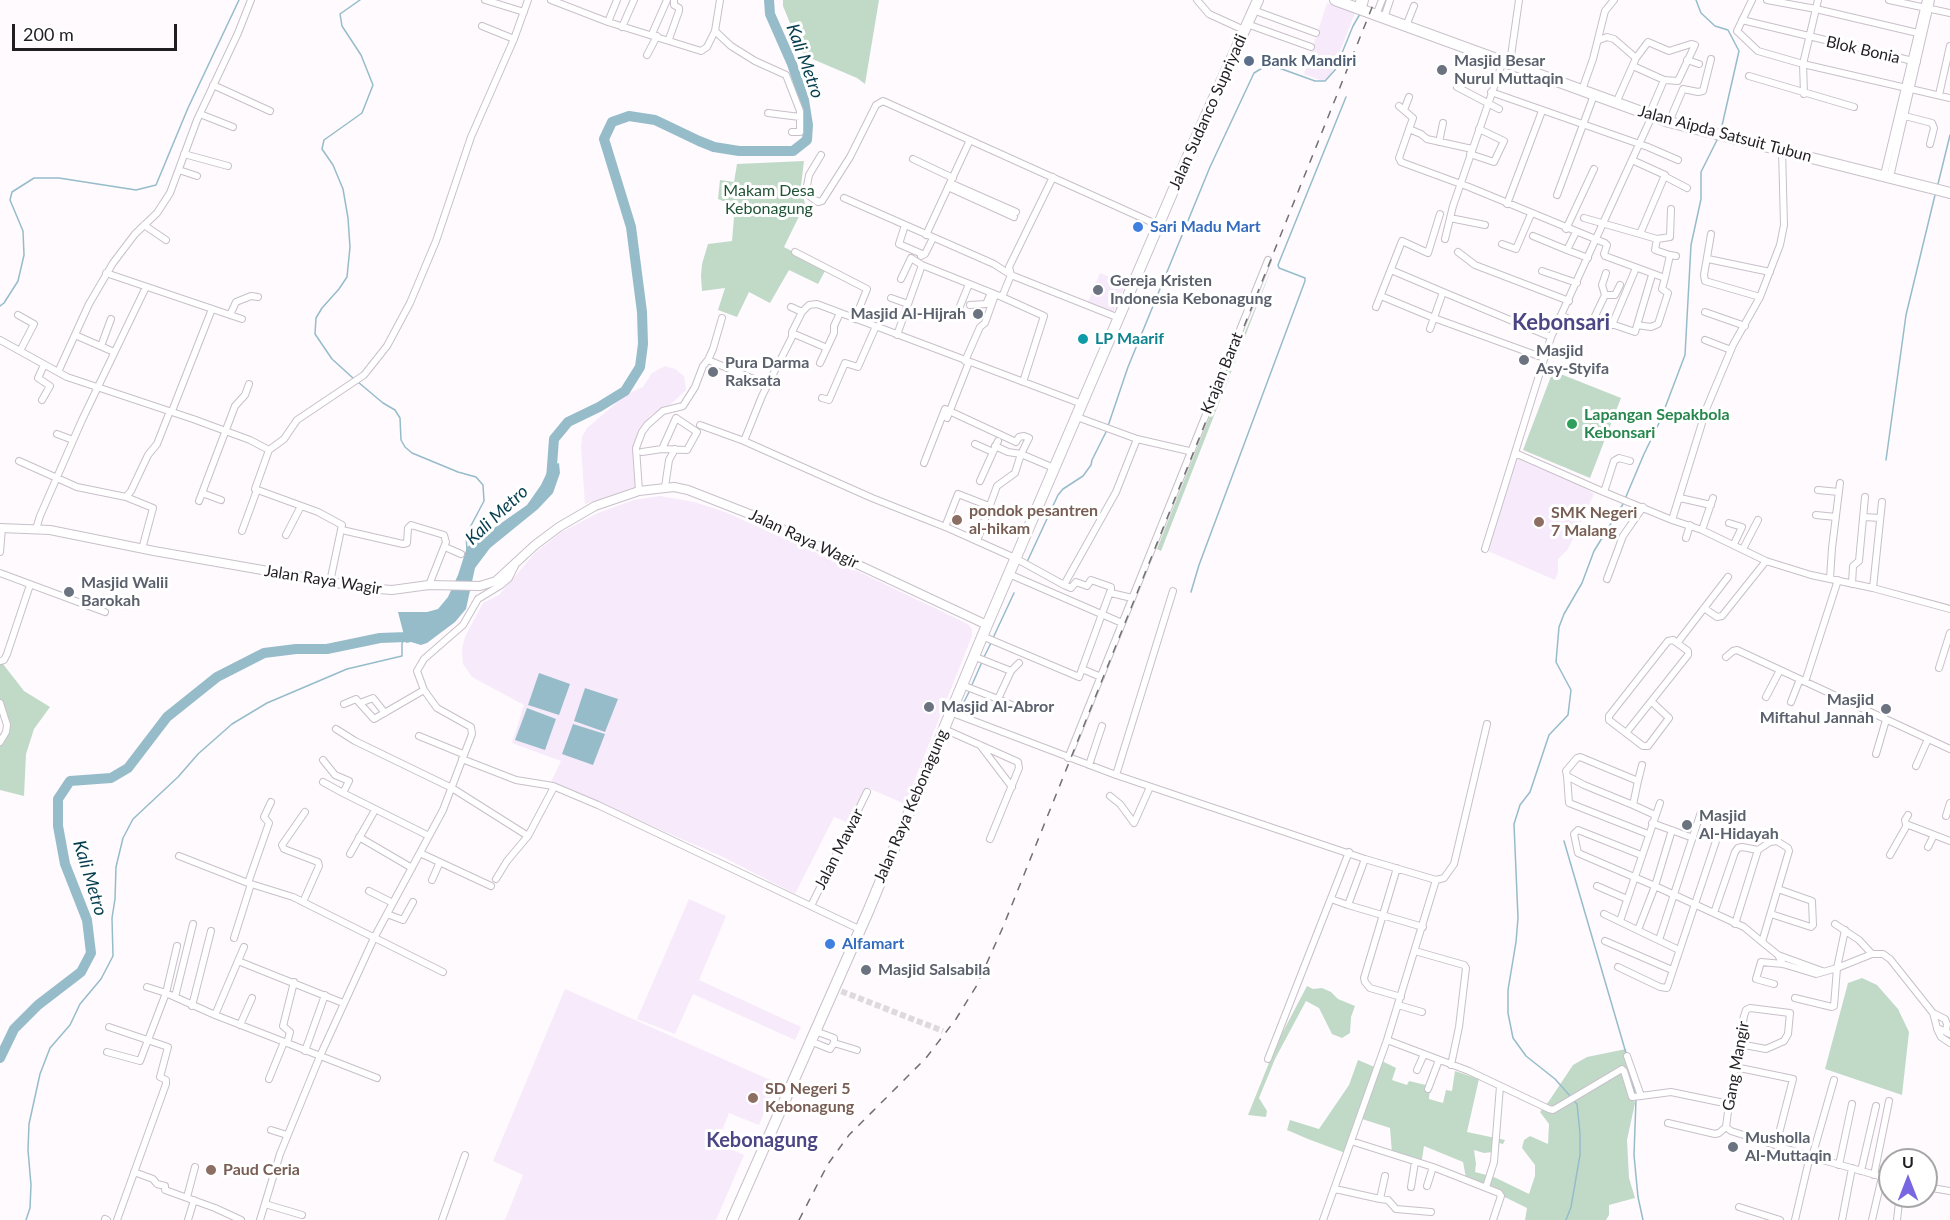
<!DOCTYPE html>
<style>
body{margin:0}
#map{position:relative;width:1950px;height:1220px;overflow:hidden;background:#fefafe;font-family:Lato,sans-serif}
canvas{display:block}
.north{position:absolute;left:1878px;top:1148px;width:60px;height:60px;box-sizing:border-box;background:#fff;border:2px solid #a6a5a7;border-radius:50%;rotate:0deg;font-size:16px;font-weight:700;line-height:24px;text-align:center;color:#211e22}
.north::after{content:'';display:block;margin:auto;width:21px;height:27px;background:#7967e2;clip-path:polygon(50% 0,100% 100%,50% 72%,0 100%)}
.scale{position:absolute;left:12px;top:24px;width:165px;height:27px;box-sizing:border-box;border:3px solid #211e22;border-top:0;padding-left:8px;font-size:18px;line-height:21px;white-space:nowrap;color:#211e22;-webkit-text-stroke:4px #fff;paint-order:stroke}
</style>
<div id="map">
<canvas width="1950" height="1220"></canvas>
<div class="north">U</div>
<div class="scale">200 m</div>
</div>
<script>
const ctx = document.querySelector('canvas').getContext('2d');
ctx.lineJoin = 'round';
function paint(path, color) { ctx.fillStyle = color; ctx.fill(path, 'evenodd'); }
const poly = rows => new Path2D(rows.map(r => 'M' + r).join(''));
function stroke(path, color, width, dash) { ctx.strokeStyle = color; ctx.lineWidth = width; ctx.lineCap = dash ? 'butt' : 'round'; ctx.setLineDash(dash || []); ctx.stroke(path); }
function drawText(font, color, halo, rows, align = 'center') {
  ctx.font = font + ' Lato,sans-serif'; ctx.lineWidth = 6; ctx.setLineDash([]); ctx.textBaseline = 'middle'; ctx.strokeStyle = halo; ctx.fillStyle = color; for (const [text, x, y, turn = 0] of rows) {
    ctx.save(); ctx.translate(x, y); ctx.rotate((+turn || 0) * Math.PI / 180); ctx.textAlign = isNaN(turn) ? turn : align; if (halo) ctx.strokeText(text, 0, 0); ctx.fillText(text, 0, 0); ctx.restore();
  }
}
paint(poly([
 [1327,3,1355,13,1331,74,1323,81,1304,74],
 [1100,273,1126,284,1113,313,1088,302],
 [665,366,675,369,684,376,686,390,671,404,651,415,634,447,637,487,585,504,581,447,582,437,587,428,627,394,643,387,652,373],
 [1516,458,1585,488,1594,494,1568,549,1558,559,1558,572,1555,580,1488,551],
 [660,496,694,502,725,512,853,569,968,624,972,629,972,636,905,804,868,788,851,824,834,817,795,894,723,857,551,782,561,761,512,743,524,705,472,677,463,664,462,649,465,637,483,603,499,595,535,553,560,533,598,513,634,500],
 [689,899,726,916,699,980,801,1027,795,1040,693,994,675,1034,637,1019],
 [565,989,777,1083,759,1125,729,1113,717,1143,744,1155,716,1220,505,1220,523,1175,493,1161]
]), '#f7eafa');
paint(poly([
 [783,0,879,0,865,84,857,78,803,55,783,6],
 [804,161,801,186,805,204,784,247,826,269,818,284,789,270,770,303,749,292,737,317,718,310,725,288,702,291,701,276,702,264,708,244,732,241,735,206,718,199,720,180,734,182,737,164],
 [1273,265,1161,551,1157,549,1205,428],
 [1553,371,1621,398,1590,478,1523,450],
 [0,664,3,664,24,691,50,707,34,729,26,754,24,796,0,790,0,745,7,736,3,705,0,700],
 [1862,978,1877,985,1898,1009,1909,1032,1902,1095,1825,1069,1848,983],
 [1307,986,1313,989,1322,988,1331,992,1338,999,1355,1006,1351,1017,1350,1033,1342,1038,1332,1034,1319,1008,1306,1001,1275,1059,1259,1098,1267,1111,1266,1117,1248,1115,1277,1043],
 [1626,1049,1630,1086,1635,1103,1627,1140,1629,1178,1635,1198,1609,1205,1609,1215,1606,1220,1525,1220,1527,1208,1466,1178,1463,1162,1424,1146,1421,1165,1392,1154,1390,1128,1359,1118,1348,1154,1308,1139,1287,1130,1290,1120,1319,1129,1349,1085,1358,1060,1377,1068,1380,1060,1396,1068,1392,1080,1407,1085,1409,1081,1430,1086,1429,1099,1443,1103,1446,1090,1452,1091,1455,1071,1479,1079,1467,1132,1505,1140,1503,1144,1495,1142,1493,1152,1484,1153,1474,1150,1476,1164,1475,1172,1494,1177,1529,1194,1535,1176,1535,1165,1522,1148,1524,1140,1530,1136,1548,1144,1549,1124,1540,1112,1549,1101,1573,1065,1587,1057]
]), '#c1dac8');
paint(poly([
 [559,463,560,473,553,493,538,509,490,548,475,568,466,609,455,622,427,643,421,645,411,642,406,643,398,612,427,612,438,609,448,597,458,575,467,547,527,505,541,485,550,466],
 [539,673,570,684,559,715,528,705],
 [585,688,618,699,605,732,574,721],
 [527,708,556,719,545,750,515,740],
 [573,724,605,734,593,765,562,754]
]), '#96bcca');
stroke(poly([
 [1696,0,1701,13,1715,26,1728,30,1739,51,1721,130],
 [1938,184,1950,135],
 [0,306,4,303,18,281,24,255,23,231,10,200,12,192,34,178,59,178,136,190,156,185,188,108,239,0],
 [354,379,332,359,315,334,316,318,322,308,339,289,347,277,350,247,348,218,343,189,333,165,322,149,324,140,362,113,373,85,361,55,342,26,340,14,360,0],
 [358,382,383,403,395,410,400,418,401,440,405,447,412,453,458,472,476,477,483,485,484,501,466,535,467,550],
 [1108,426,1128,367,1210,167,1254,73,1264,67,1279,68,1315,81,1325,81,1335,70,1353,26,1360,14],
 [1886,460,1906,315,1935,195],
 [1625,499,1644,454,1660,421,1685,355,1691,245,1701,199,1701,172,1717,140],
 [1027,562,1058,495,1063,489,1083,476,1091,465,1092,460,1107,430],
 [1191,592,1199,565,1305,281,1305,278,1279,268,1278,265,1346,97],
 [993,638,1014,593],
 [984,657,991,643],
 [971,687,982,662],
 [959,712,969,692],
 [1564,841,1626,1053],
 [1630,1073,1635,1094],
 [1571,1097,1555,1079,1526,1056,1513,1038,1508,1013,1508,990,1516,942,1518,918,1514,824,1520,805,1530,792,1549,735,1568,715,1571,690,1556,662,1559,627,1564,614,1582,583,1594,551,1623,504],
 [1636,1099,1634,1155,1638,1197,1643,1220],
 [26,1220,30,1208,31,1185,28,1150,29,1124,40,1074,50,1048,70,1025,80,1004,101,979,113,956,112,918,115,899,116,867,123,838,133,819,178,777,198,754,232,724,267,703,347,669,402,656,402,643,406,638],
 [1566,1220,1571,1207,1580,1155,1580,1133,1577,1104,1574,1101]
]), '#96bcca', 1.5);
stroke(poly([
 [551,479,554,439,568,422,599,407,625,391,640,367,643,344,642,312,631,227,604,139,612,122,629,116,655,120,699,141,714,147,739,151,793,151,807,140,808,125,804,100,792,64,770,14,769,0],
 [0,1058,14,1029,38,1005,81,972,91,953,87,920,65,864,58,826,58,799,70,781,111,778,128,768,167,717,217,677,264,653,296,649,327,649,380,638,406,637,416,632]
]), '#96bcca', 10);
stroke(poly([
 [833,988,943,1031]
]), '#ddd9dd', 6, [6, 3]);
const street = poly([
 [485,0,524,12],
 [551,0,608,22,701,51,707,47,715,31,720,0],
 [1197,0,1209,14,1244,30],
 [1752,0,1737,31,1758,51,1803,64,1950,98],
 [1767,0,1816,9,1922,34],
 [1889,0,1950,13],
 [1357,8,1359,2,1364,4,1365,0],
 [1253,10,1316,33],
 [1376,15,1382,0],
 [1384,18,1390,0],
 [1742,20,1917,62],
 [608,22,617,0],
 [1247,24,1311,47],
 [482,26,514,39],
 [1406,26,1414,6],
 [622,27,634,0],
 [715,31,731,46,755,61,786,75,800,111,800,132,792,132],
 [652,34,667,0],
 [669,39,679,11,679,8,674,5,674,0],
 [1599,40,1607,37,1614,39,1636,58,1616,103],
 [647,55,657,36],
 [1687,60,1699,64],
 [1510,63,1519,0],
 [1633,66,1664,80,1678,81,1695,45,1691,44,1669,51,1648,42,1636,58],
 [1749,76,1854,107],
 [213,85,270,111],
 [1457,87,1499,109],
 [1582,90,1593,59,1605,11,1614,0],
 [1491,92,1648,147,1678,160],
 [1804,94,1803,64,1818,0],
 [1939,95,1950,46],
 [1399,106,1413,118,1399,158,1401,162,1469,187,1605,243,1607,245,1604,254,1605,256,1665,278,1662,289,1668,293,1658,324,1651,327,1637,325],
 [1404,110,1409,97],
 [768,113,800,117],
 [200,114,233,127],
 [1649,115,1664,80],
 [1901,115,1932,123,1934,128,1930,144],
 [1669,122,1683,89,1698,92,1703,91,1711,59],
 [1409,129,1421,134,1427,139,1472,149],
 [1439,142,1443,123],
 [184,154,228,166],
 [1470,154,1494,162,1504,141,1479,129],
 [821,155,809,175,807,186,808,195,818,202,822,201,850,157,876,105,883,101,1158,225],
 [913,159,953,178],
 [179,170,197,176],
 [1884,175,1926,0],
 [1664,176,1687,188],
 [1890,177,1931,0],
 [950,183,1016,212],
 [948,187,1014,217],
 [1557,195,1594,95],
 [844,198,994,264,1011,275,1119,318],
 [1507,204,1542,111],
 [1450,218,1485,225],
 [1584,218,1640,234,1665,175,1632,160],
 [144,225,166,240],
 [905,225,899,244,922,254],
 [1566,229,1594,169],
 [1640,234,1657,239,1670,237,1671,209],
 [1711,234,1704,275,1705,281,1760,297],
 [926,235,970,140],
 [1533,236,1567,250,1576,232],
 [1445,239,1453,206,1503,61],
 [1657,239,1655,250,1670,255],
 [1502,244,1516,249,1531,214],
 [1567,250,1588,258],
 [795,252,867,289,855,319],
 [1458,252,1475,265,1569,301],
 [921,256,925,254,933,238],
 [1708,259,1770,272],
 [1391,270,1443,292,1430,329],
 [1542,271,1577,283],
 [106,273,242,319],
 [1665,278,1670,255,1676,256],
 [901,279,911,258,922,265,1002,297,1011,275,1009,267,1053,177],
 [1443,292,1551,337],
 [1605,295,1615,295,1620,285],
 [1381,296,1434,318,1544,358],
 [1002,297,1044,316,1023,382],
 [891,298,908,304],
 [970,305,986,304,991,293],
 [791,307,802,312],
 [1376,307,1402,241,1428,253,1440,214],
 [958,311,969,284],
 [1705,312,1745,326],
 [18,315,34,324,20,351],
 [230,315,236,302,251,296,258,297],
 [1561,315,1583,326,1589,324,1594,318,1605,295,1602,285,1606,273],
 [1594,318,1635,332,1652,275],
 [1612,325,1636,268],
 [792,333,827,348],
 [75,335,114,352],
 [897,335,922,265],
 [0,340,67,377,193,419,250,440,269,450,255,489,318,512,342,525,330,582],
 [1705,340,1731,350],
 [101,346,111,319],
 [708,360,713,349,722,318],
 [965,361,980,327,985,323,995,295],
 [820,363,834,333,834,326,840,313],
 [58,372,89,304,113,263,135,234,157,213,170,193,197,120,238,33,251,0],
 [822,398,829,400,845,363,858,367,876,326],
 [42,400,50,386,38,378,44,365],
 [172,411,212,309],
 [1077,417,1137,439,1189,451],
 [947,418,969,362],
 [700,425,744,441,872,498,948,528,1015,558,1064,585,1116,492,1137,439],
 [57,434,73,440],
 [744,441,762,396,792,337,792,332,802,312,809,305,817,304,1082,404],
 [975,444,993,452],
 [269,450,284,439,297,420,364,375,387,346,410,303,436,241,471,137,514,39,528,0],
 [642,452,662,449,676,418,697,432,687,450,662,449],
 [1515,453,1599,490,1672,520,1702,530,1766,561,1811,575,1873,588,1950,609],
 [19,461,77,487,126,497,131,491,148,455,157,444,170,411],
 [924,463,945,409,1016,442,1019,437,1024,436,1029,438,1021,454,1008,452,995,446],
 [980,481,998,441],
 [665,487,669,460,675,449],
 [1818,490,1839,492],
 [639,491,636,448,642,432,647,425,663,411,683,406,695,387,703,366,707,361,708,360,768,385],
 [1604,492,1614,461,1619,458,1630,461],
 [202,493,221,500],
 [126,497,153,508,142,549],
 [1680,498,1711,505],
 [199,501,235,406,245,395,249,384],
 [1816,515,1836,517],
 [1864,517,1880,518],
 [1672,520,1707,407,1733,345,1760,297,1780,245,1784,225,1782,150],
 [1729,523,1742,527,1734,544],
 [945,527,958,494,989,506],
 [36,529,40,516,82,420,146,287],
 [342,530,403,544,407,543,408,528,411,525,444,535,446,542,429,585],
 [1702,530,1713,498],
 [242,531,257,490],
 [286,535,301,506],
 [1686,538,1690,525],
 [977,541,997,486,1015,473,1021,454,1054,468],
 [445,547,461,554],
 [1485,549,1551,337,1652,116],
 [1743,549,1758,520],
 [0,552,2,528],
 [0,573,105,612],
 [1009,574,1122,623],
 [1830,578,1832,548,1840,483],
 [1607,579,1623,536,1643,507],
 [1852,584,1853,566,1859,561,1865,497],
 [1064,585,1071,588,1076,582,1087,586,1091,580,1111,587,1111,593,1132,598],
 [1873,588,1882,502],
 [1704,608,1717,617,1722,616,1766,561],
 [982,636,1079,677,1110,592],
 [1673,640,1688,651,1688,655,1626,733,1609,720,1609,716,1668,641,1673,640],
 [1678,642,1728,577],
 [1726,657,1733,651,1737,650,1950,749],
 [0,661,4,660,7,654,30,585],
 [1939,668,1950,633],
 [1082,669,1101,677],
 [1011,671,1019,663],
 [1805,682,1838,580],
 [962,685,998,699,1011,671,973,656],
 [1766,697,1780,670],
 [998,699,1016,707],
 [1791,702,1800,679],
 [0,703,7,725,6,732,0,742],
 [360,703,373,698,385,713],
 [344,704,356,699,374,719,424,690],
 [950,712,1116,775,1365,859,1436,880,1444,878,1454,864,1487,724],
 [336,729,355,741,452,788,528,836],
 [944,729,1018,762,1019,768,990,839],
 [1626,733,1643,746,1648,746,1669,718,1652,702],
 [419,736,463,754],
 [980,745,1012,787],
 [1876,754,1886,720],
 [1068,758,1268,260],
 [462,759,516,780,553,786,598,805,859,929],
 [323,760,335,775,349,781,343,793,429,836],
 [1089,765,1102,726],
 [1916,766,1928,739],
 [1116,775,1173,591],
 [1567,776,1569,803,1648,834],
 [1638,781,1642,765],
 [323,782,343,793],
 [1110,796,1120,804,1134,823,1150,787],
 [1633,805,1638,781,1580,757,1577,758,1566,771,1567,776,1584,785,1633,805,1655,815],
 [1908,815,1905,820,1906,824,1950,841],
 [1946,816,1950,803],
 [1652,823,1693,838],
 [359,837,412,868],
 [1928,847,1934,835],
 [420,853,491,886],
 [350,854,375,810],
 [1641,855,1578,830,1574,834,1578,853,1655,886,1744,927,1762,942],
 [1890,855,1907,825],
 [179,856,248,883,293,897,443,972],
 [1365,859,1348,905,1423,927],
 [1397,868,1364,978,1365,982,1370,988,1401,997],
 [496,879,507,861,528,836,554,787],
 [432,880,439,864],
 [248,883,269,823,264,817,271,802],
 [1597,886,1627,899],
 [369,891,393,903],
 [1331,899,1348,905],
 [303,902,319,866,318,862,284,849,282,845,305,812],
 [811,906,867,792],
 [1714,913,1735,852,1738,848,1742,847,1758,850,1770,842,1777,841,1788,848,1789,851,1762,942,1778,955,1783,964],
 [387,914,403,920,413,902],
 [1604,914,1679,950],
 [1771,914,1811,927,1813,925,1812,901,1778,889],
 [1620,921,1660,803],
 [1735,924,1758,850],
 [1835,924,1859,940,1872,954],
 [1638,930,1655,886,1672,830],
 [234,938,251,884],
 [1659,940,1701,812],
 [1605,941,1672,970],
 [1415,951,1464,965,1466,968,1459,1027,1451,1065],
 [1778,955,1822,971],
 [238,961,244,947],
 [1618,967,1660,987,1667,988,1718,835],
 [1774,984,1756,979,1761,962,1783,964,1816,974,1837,968,1872,954,1883,954,1890,959,1933,1013,1937,1028,1946,1032],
 [147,987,166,993,177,946],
 [175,997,193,924],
 [1795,998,1832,1007,1834,1006,1837,968,1845,930],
 [1398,1005,1422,1012],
 [192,1006,211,931],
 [1933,1013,1945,1019,1947,1024,1946,1032,1950,1034],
 [215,1015,238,961,343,1003],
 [240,1025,252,998],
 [109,1027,168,1047,160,1077,166,1080,166,1084,117,1220],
 [1937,1029,1941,1037,1950,1043],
 [1387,1040,1469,1071,1549,1109,1553,1110,1622,1069,1624,1071,1632,1097,1641,1096],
 [810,1041,830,1049,834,1043,834,1038,815,1031],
 [287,1043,290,1032,283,1026,294,982],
 [834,1043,857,1050],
 [1739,1044,1766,1049,1784,1041,1788,1034,1790,1013,1750,1008,1746,1010,1744,1016,1729,1104,1726,1127,1731,1131,1812,1157,1890,1179],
 [305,1051,325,995],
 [107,1052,140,1061,166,993,215,1015,377,1078],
 [1627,1056,1641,1096,1671,1092,1729,1104],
 [1268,1059,1349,852],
 [1735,1067,1793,1079,1776,1145],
 [1417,1070,1424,1054],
 [269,1079,284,1042],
 [1428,1089,1439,1060],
 [1668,1123,1715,1134,1719,1133,1726,1127],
 [271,1130,287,1135],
 [1351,1141,1433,1167,1499,1193,1501,1196,1493,1220],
 [1812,1157,1834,1080],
 [1839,1165,1852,1104],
 [1861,1171,1876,1106],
 [134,1172,153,1179,157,1184,165,1186,165,1190,215,1208,241,1220],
 [1874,1175,1889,1101],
 [1427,1186,1433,1167],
 [1411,1187,1415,1162],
 [1486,1187,1494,1162,1500,1086],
 [1926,1187,1950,1191],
 [1335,1189,1380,1199,1385,1176],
 [187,1197,195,1167],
 [1380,1199,1388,1200,1396,1209,1431,1212],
 [265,1204,302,1215],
 [1739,1207,1780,1220],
 [105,1219,107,1220],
 [188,1220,194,1200],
 [260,1220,280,1154,320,1056,374,938,443,810,472,734,471,727,437,708,424,690,417,671,424,659,463,625,478,599,501,585,509,578,515,566],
 [442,1220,465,1155],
 [1323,1220,1387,1040,1436,880],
 [1795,1220,1810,1156],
 [1842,1220,1852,1168],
 [1872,1220,1882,1177],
 [1897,1220,1899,1202,1897,1196]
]);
const secondary = poly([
 [0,528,50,530,154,551,365,588,392,590,429,585,480,586,496,581,535,545,559,527,595,506,639,491,674,487,688,490,752,515,987,625]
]);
const highway = poly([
 [1335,0,1669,122,1950,193],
 [732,1220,867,914,987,625,1191,149,1258,0]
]);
stroke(street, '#c8c0c9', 8);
stroke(secondary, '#c8c0c9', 10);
stroke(highway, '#c8c0c9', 12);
stroke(street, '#fff', 6);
stroke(secondary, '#fff', 8);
stroke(highway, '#fff', 10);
stroke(poly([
 [799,1220,828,1164,849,1135,926,1058,956,1019,977,985,1003,927,1375,0]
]), '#726f73', 1.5, [8, 8]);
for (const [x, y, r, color] of [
 [1249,61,6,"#5c6f8a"],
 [1442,70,6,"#6b7280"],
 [1138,227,6,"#3f7fe0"],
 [1098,290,6,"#6b7280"],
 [978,314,6,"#6b7280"],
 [1083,339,6,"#0f9aa8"],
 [1524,360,6,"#6b7280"],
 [713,372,6,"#6b7280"],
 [1572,424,6,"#2e9e5b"],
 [957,520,6,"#8d6e63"],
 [1539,522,6,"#8d6e63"],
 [69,592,6,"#6b7280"],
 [929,707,6,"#6b7280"],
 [1886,709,6,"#6b7280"],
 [1687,825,6,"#6b7280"],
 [830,944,6,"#3f7fe0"],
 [866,970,6,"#6b7280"],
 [753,1098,6,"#8d6e63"],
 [1733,1147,6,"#6b7280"],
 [211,1170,6,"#8d6e63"]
]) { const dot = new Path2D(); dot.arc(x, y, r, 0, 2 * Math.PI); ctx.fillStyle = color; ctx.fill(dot); stroke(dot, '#fff', 2); }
drawText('16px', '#211e22', '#fff', [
 ["Blok Bonia",1863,50,13],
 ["Jalan Sudanco Supriyadi",1208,112,-66],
 ["Jalan Aipda Satsuit Tubun",1725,134,15],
 ["Krajan Barat",1222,373,-68],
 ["Jalan Raya Wagir",804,539,25],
 ["Jalan Raya Wagir",323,580,9],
 ["Jalan Raya Kebonagung",911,806,-67],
 ["Jalan Mawar",839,849,-63],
 ["Gang Mangir",1736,1066,-80]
]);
drawText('bold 16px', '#4e5e75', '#fff', [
 ["Bank Mandiri",1261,61]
], 'left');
drawText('bold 16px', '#5b616d', '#fff', [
 ["Masjid Besar",1454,61],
 ["Nurul Muttaqin",1454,79],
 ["Gereja Kristen",1110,281],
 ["Indonesia Kebonagung",1110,299],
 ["Masjid Al-Hijrah",966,314,"right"],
 ["Masjid",1536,351],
 ["Asy-Styifa",1536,369],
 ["Pura Darma",725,363],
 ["Raksata",725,381],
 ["Masjid Walii",81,583],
 ["Barokah",81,601],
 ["Masjid",1874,700,"right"],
 ["Miftahul Jannah",1874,718,"right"],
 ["Masjid Al-Abror",941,707],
 ["Masjid",1699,816],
 ["Al-Hidayah",1699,834],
 ["Masjid Salsabila",878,970],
 ["Musholla",1745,1138],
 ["Al-Muttaqin",1745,1156]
], 'left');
drawText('16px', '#1f5335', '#fff', [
 ["Makam Desa",769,191],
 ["Kebonagung",769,209]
]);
drawText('bold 16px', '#366cbe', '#fff', [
 ["Sari Madu Mart",1150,227],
 ["Alfamart",842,944]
], 'left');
drawText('bold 16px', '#0d838f', '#fff', [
 ["LP Maarif",1095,339]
], 'left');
drawText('bold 16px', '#27864d', '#fff', [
 ["Lapangan Sepakbola",1584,415],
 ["Kebonsari",1584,433]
], 'left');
drawText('bold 16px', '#785e54', '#fff', [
 ["pondok pesantren",969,511],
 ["al-hikam",969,529],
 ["SMK Negeri",1551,513],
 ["7 Malang",1551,531],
 ["SD Negeri 5",765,1089],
 ["Kebonagung",765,1107],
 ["Paud Ceria",223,1170]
], 'left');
drawText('italic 18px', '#053e4f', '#fff', [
 ["Kali Metro",805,61,70],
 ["Kali Metro",497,515,-43],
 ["Kali Metro",90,878,73]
]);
drawText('bold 20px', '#4c4684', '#fff', [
 ["Kebonagung",762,1141]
]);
drawText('bold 22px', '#4c4684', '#fff', [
 ["Kebonsari",1561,323]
]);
</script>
